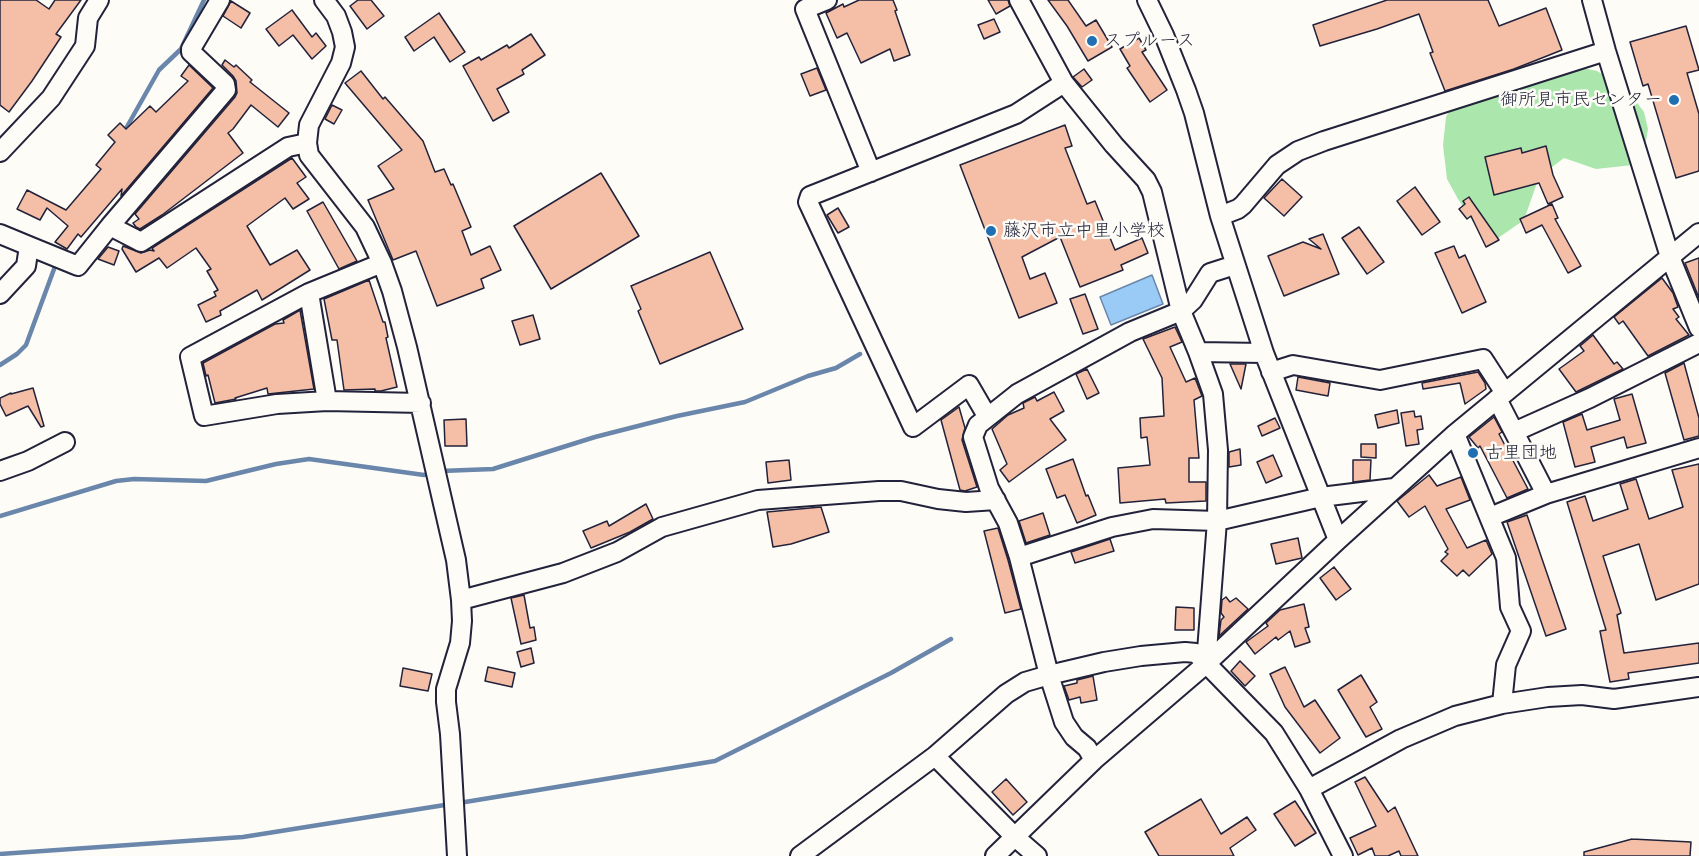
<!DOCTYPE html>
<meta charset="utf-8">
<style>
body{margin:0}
canvas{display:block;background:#fdfcf7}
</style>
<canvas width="1699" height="856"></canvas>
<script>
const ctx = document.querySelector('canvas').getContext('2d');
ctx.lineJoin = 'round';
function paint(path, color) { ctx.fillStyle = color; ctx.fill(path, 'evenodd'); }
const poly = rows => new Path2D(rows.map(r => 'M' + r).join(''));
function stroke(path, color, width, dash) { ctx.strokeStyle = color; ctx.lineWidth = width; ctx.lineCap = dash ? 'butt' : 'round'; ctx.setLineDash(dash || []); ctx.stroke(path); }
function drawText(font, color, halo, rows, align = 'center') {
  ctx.font = font + ' "Balsamiq Sans","Klee One",sans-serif'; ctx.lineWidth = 5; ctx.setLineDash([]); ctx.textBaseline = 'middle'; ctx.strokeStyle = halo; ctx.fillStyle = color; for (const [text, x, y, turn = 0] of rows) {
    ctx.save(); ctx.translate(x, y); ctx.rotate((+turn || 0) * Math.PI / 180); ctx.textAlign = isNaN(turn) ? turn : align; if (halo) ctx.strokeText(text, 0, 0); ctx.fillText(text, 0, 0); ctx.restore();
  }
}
paint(poly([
 [1570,65,1597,71,1626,88,1644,112,1648,129,1642,164,1596,169,1564,158,1539,177,1524,220,1488,245,1458,199,1447,179,1443,145,1446,117,1458,96]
]), '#abe7ad');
const water = poly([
 [1152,275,1163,304,1111,325,1100,297,1152,275]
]);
paint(water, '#9acaf6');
stroke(water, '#6a87ab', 1.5);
stroke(poly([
 [124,132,159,70,181,49,204,0],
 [0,365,17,354,26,345,57,261],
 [441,471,493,469,595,437,677,416,745,402,808,376,836,368,860,354],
 [0,516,116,481,134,479,206,481,276,464,309,459,424,475,433,473],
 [459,803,715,761,891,673,951,639],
 [0,854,243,837,451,804]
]), '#6a87ab', 4.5);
const building = poly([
 [0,0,36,0,49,9,55,0,81,0,56,34,61,37,32,81,9,112,0,105,0,0],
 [358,0,371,0,384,16,367,29,350,6,358,0],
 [859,0,893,0,897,10,895,11,910,55,894,61,890,49,861,63,847,33,837,38,826,13,843,4,844,7,859,0],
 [988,0,1008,0,1010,6,996,14,988,0],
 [1048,0,1068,0,1086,26,1096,20,1112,47,1088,61,1067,26,1048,0],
 [1387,0,1488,0,1499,26,1546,8,1562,50,1514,69,1445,91,1430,53,1433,52,1419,14,1377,29,1320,46,1313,25,1387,0],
 [231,1,250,13,241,28,223,16,231,1],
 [292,10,312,37,316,33,326,46,312,59,293,35,279,46,266,29,292,10],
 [439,13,465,52,450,62,434,37,414,51,405,37,439,13],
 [994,19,1000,32,984,39,978,25,994,19],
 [1686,26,1699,70,1687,73,1699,114,1699,171,1676,178,1648,84,1643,86,1630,42,1686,26],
 [531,34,545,55,522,70,524,74,497,89,509,112,493,121,463,66,479,57,481,60,507,45,509,48,531,34],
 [1139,38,1146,50,1142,52,1167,90,1150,102,1127,68,1130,66,1120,49,1139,38],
 [225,60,234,67,236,65,252,80,250,82,289,113,278,127,251,105,233,129,228,133,243,153,162,215,140,229,136,227,133,223,139,219,135,214,235,97,237,93,236,81,233,76,222,65,225,60],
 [189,65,213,88,121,196,122,189,81,237,78,234,67,249,55,242,68,226,47,208,40,220,17,209,27,190,66,210,101,169,96,165,115,142,108,135,120,123,126,129,150,106,156,112,188,81,181,76,189,65],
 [817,68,826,90,810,96,801,74,817,68],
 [1084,69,1092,80,1082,87,1073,77,1084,69],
 [361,71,383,99,385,97,423,141,435,172,444,169,451,185,453,184,471,227,462,231,471,255,490,246,501,270,481,279,484,288,437,306,416,251,393,260,368,200,394,189,378,166,402,150,345,83,361,71],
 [332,105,342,110,334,124,325,119,332,105],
 [1065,125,1072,146,1065,148,1087,204,1095,201,1115,250,1142,238,1148,253,1121,265,1123,270,1080,287,1060,237,1022,257,1030,279,1045,273,1057,303,1019,318,960,165,1065,125],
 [1546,146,1553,175,1563,197,1548,204,1539,183,1494,195,1485,157,1521,148,1522,153,1546,146],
 [292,158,306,177,297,183,309,199,293,209,285,198,247,226,270,265,297,250,310,270,262,300,257,290,220,311,221,315,206,322,198,305,216,296,214,292,218,290,207,271,211,269,196,248,167,268,159,258,136,272,122,249,123,246,141,253,150,250,154,251,152,248,292,158],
 [601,173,639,236,551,289,514,226,601,173],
 [1282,179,1302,197,1284,216,1264,198,1282,179],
 [1415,187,1440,222,1422,235,1397,201,1415,187],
 [1469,197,1471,200,1499,240,1486,247,1471,216,1467,219,1459,209,1465,204,1463,201,1469,197],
 [323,202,357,261,339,269,307,211,323,202],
 [1552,204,1558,218,1555,219,1581,266,1568,273,1542,225,1526,233,1520,219,1552,204],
 [838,208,849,227,838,233,827,215,838,208],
 [1359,227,1384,262,1367,274,1342,238,1359,227],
 [1323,234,1339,274,1284,296,1268,256,1303,242,1321,249,1309,239,1323,234],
 [1454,246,1459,258,1465,255,1486,302,1462,313,1435,253,1454,246],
 [108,247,119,251,114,265,98,259,108,247],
 [710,252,743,329,660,364,638,311,641,309,631,286,710,252],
 [1699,258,1699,298,1685,263,1699,258],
 [1662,278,1673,293,1678,307,1673,309,1679,317,1676,319,1689,335,1648,356,1623,321,1619,324,1614,317,1662,278],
 [369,280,383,322,385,322,388,337,386,338,397,387,381,391,375,391,375,389,344,390,337,340,332,340,324,299,369,280],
 [1085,294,1098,329,1083,334,1070,299,1085,294],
 [300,310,314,389,268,394,267,388,235,398,236,399,215,403,208,375,206,376,203,363,275,324,284,323,283,320,300,310],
 [533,315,540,339,520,345,512,321,533,315],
 [1175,327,1182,342,1170,347,1186,382,1195,378,1202,396,1194,400,1199,458,1189,458,1189,482,1206,482,1206,501,1166,503,1165,499,1120,503,1118,468,1150,465,1147,437,1141,438,1140,418,1164,416,1162,378,1143,339,1175,327],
 [1593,335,1614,364,1617,362,1623,369,1576,392,1559,369,1584,351,1580,346,1593,335],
 [1684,363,1699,418,1699,436,1684,440,1665,373,1684,363],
 [1230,364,1246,364,1241,389,1230,364],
 [1087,369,1099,393,1087,399,1076,374,1087,369],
 [1478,372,1485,383,1486,389,1465,404,1460,383,1423,389,1422,383,1478,372],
 [1298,377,1330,383,1328,396,1296,390,1298,377],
 [33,388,44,426,41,427,28,406,6,416,0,404,0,398,11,393,11,394,33,388],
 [1054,392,1064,411,1050,419,1066,440,1009,482,1000,470,1007,464,992,429,1008,415,1024,408,1023,403,1035,397,1037,401,1054,392],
 [1632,394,1646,443,1627,448,1624,437,1591,447,1595,462,1575,467,1563,422,1582,414,1587,430,1620,420,1614,399,1632,394],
 [959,407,965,428,962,440,977,487,965,491,960,490,941,420,959,407],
 [1397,410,1399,423,1378,428,1375,415,1397,410],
 [1414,411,1415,417,1421,416,1423,429,1417,430,1419,444,1406,446,1401,413,1414,411],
 [1494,417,1502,432,1499,434,1528,489,1507,498,1480,446,1478,448,1469,437,1494,417],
 [1275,418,1280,428,1262,436,1258,426,1275,418],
 [466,419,467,446,445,446,444,420,466,419],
 [1361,444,1376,444,1376,458,1361,457,1361,444],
 [1240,449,1241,465,1229,467,1229,452,1240,449],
 [1273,455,1282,476,1266,483,1257,462,1273,455],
 [1073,459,1086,496,1088,495,1096,515,1077,523,1065,495,1057,498,1046,469,1073,459],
 [789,460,791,480,768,483,766,462,789,460],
 [1353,460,1371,460,1370,480,1353,482,1353,460],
 [1699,464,1699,584,1656,600,1639,544,1603,556,1621,613,1617,615,1624,653,1699,643,1699,663,1628,673,1629,679,1610,682,1600,631,1606,630,1567,502,1585,496,1593,521,1628,509,1620,484,1636,479,1649,519,1683,507,1672,470,1699,464],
 [1429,475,1437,486,1461,477,1470,500,1446,509,1467,548,1486,540,1492,554,1469,576,1463,570,1457,576,1441,561,1448,554,1445,552,1448,549,1425,506,1409,517,1397,501,1429,475],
 [646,504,653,519,630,532,591,548,583,531,607,521,609,526,646,504],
 [821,507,829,532,791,544,773,547,767,512,821,507],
 [1043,513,1050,535,1026,543,1019,521,1043,513],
 [1527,515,1566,629,1546,636,1507,522,1527,515],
 [998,528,1008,560,1021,609,1005,613,984,531,998,528],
 [1298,538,1302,558,1276,564,1271,544,1298,538],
 [1110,539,1114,551,1075,563,1071,552,1110,539],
 [1334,567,1351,589,1336,600,1320,578,1334,567],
 [524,595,530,628,534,627,536,640,521,644,511,598,524,595],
 [1226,597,1230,602,1236,598,1248,609,1219,636,1221,620,1224,617,1221,613,1222,600,1226,597],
 [1304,604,1309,627,1305,628,1310,642,1295,647,1290,631,1278,640,1276,637,1255,654,1246,642,1268,626,1266,623,1280,610,1304,604],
 [1176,607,1194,608,1194,630,1175,630,1176,607],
 [531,648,534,663,521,667,517,652,531,648],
 [1240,661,1255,676,1245,686,1231,671,1240,661],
 [488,667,515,673,512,687,485,681,488,667],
 [1285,667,1304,707,1315,700,1340,738,1320,753,1285,707,1270,674,1285,667],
 [403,668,432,674,428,691,400,686,403,668],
 [1361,675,1377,702,1370,707,1382,729,1366,737,1338,690,1361,675],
 [1093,676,1097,700,1081,703,1080,697,1069,700,1064,686,1077,683,1077,680,1093,676],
 [1365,777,1388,812,1395,807,1418,856,1401,856,1399,851,1388,856,1375,856,1372,848,1358,855,1350,838,1376,826,1355,782,1365,777],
 [1006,779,1027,802,1013,815,992,792,1006,779],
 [1201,799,1221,834,1247,817,1256,830,1230,848,1234,856,1159,856,1145,832,1201,799],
 [1295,801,1316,833,1295,846,1274,814,1295,801],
 [1632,839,1691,842,1690,856,1584,856,1584,852,1632,839]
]);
paint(building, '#f4bfa6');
stroke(building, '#22223b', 1.5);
const minor = poly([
 [324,0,336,16,342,32,345,47,341,63,309,125,307,143,309,155,365,227,382,263,392,291,407,347,456,560,461,600,462,621,460,643,446,689,446,702,450,734,457,856],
 [827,0,805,9,871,172],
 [1019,0,1064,83,1114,145,1146,180,1152,192,1181,311,1198,352,1213,394,1218,450,1217,521,1206,664],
 [1147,0,1164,35,1186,90,1194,113,1220,216,1264,353,1338,540],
 [1592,0,1606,51,1670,257,1699,328],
 [0,152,51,98,85,46,88,18,99,0],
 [1220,216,1238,209,1243,205,1277,165,1298,151,1324,141,1606,51],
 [110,226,141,242,288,147,307,143],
 [0,234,29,246,26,266,0,294],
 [29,246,78,266,110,226,226,90,225,84,191,52,191,49,220,0],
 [382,263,309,293,190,357,204,416,277,404,327,401,421,403],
 [309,293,327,401],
 [1198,352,1264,353],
 [1271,372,1293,365,1380,380,1483,359,1505,393],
 [1497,399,1546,494],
 [987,416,969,385,913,427,808,202,810,196,1016,114,1064,83],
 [1514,432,1590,398,1699,343],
 [1455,434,1506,558,1510,607,1521,631,1506,665,1502,704],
 [0,471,28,461,65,442],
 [1490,517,1546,494,1699,448],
 [1019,557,1112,527,1153,519,1217,521,1321,497,1394,488],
 [461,600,563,573,617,552,662,527,758,500,879,491,901,491,938,499,966,502,996,500],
 [935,756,1015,837,1037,856],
 [1094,760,1087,748,1074,737,1064,722,1049,675,1019,557,1008,523,989,488,973,437,978,425,1017,394,1130,332,1181,311,1193,300,1210,273,1235,265],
 [1309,789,1401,739,1455,716,1502,704,1548,697,1582,695,1614,699,1699,687],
 [800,856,935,756,1006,694,1025,682,1049,675,1104,662,1141,656,1185,652,1196,653,1274,733,1309,789,1343,856],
 [995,856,1094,760,1206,664,1338,540,1455,434,1699,233]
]);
stroke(minor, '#22223b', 22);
stroke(minor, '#fdfcf7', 18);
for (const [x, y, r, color] of [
 [1092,41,6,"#1f6fb2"],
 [1674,100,6,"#1f6fb2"],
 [991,231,6,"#1f6fb2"],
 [1473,453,6,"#1f6fb2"]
]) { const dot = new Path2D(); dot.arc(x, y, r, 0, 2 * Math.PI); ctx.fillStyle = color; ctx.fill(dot); stroke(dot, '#fdfcf7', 2); }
drawText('18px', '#22223b', '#fdfcf7', [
 ["スプルース",1104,41],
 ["御所見市民センター",1662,100,"right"],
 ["藤沢市立中里小学校",1003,231],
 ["古里団地",1485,453]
], 'left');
</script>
